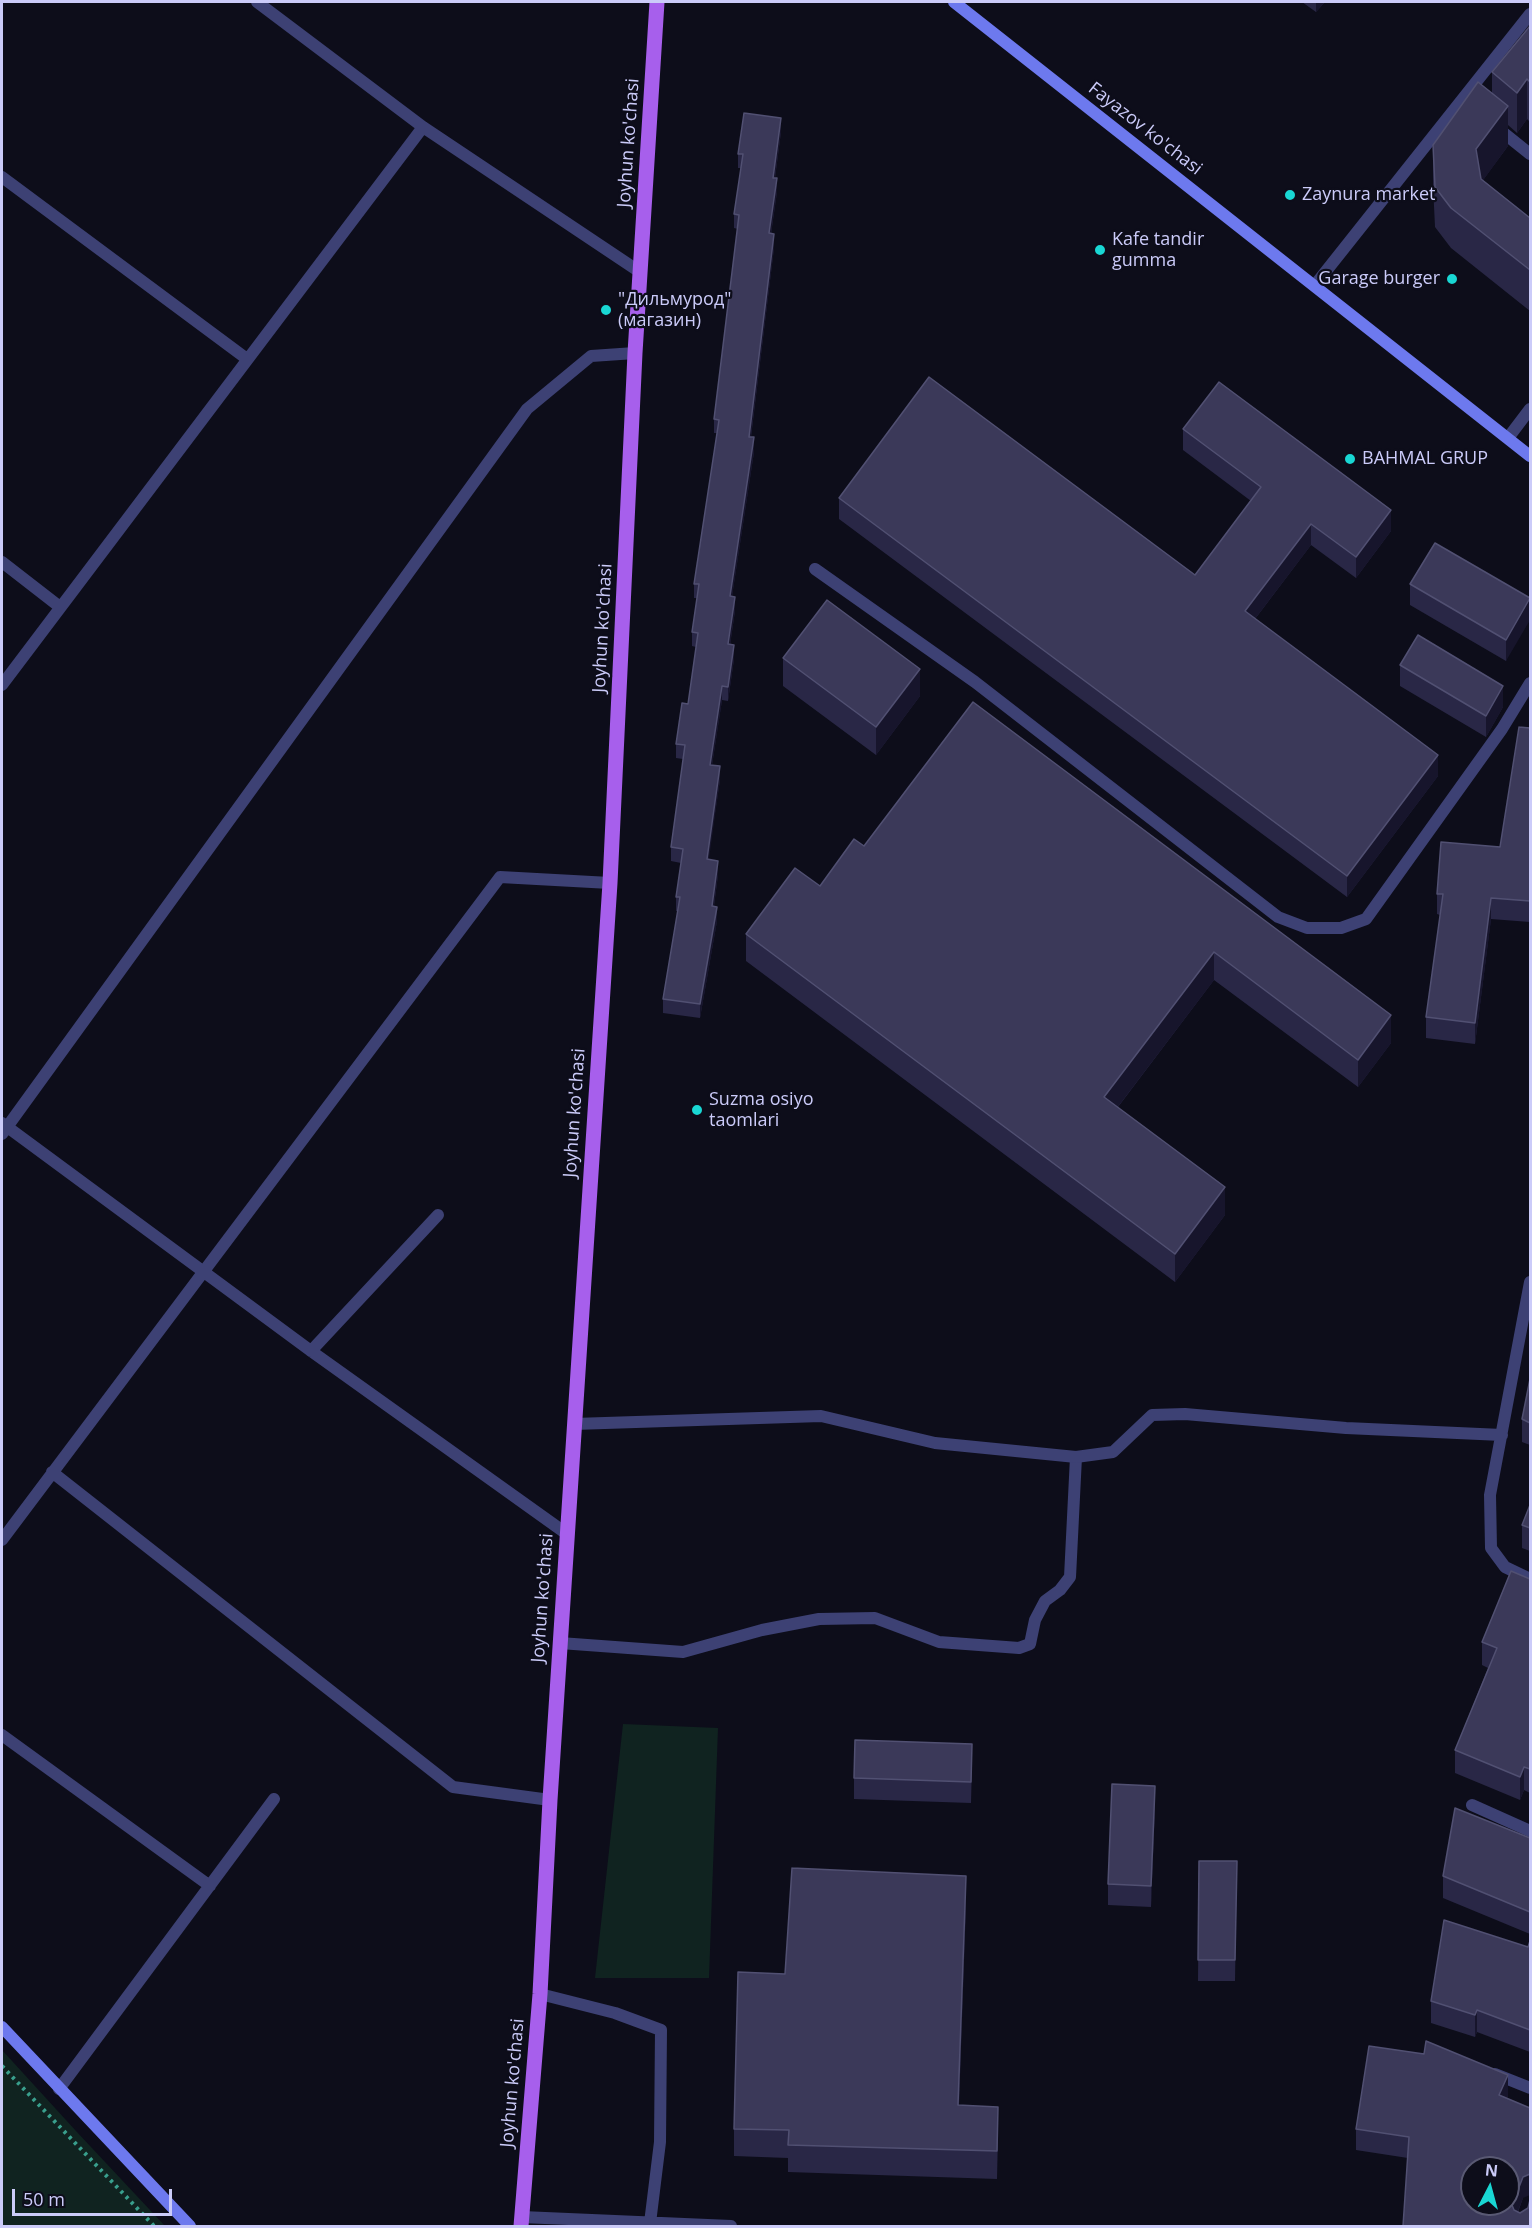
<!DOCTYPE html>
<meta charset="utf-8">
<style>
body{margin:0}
#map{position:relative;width:1532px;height:2228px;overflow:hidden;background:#0d0d1a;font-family:"Open Sans",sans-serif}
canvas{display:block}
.frame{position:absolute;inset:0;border:3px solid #cbcbf9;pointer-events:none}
.north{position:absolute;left:1460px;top:2156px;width:60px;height:60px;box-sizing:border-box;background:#0d0d1a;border:2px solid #595973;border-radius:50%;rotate:6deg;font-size:16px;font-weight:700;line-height:24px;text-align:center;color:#cbcbf9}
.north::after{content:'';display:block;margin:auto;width:21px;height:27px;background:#19d7d4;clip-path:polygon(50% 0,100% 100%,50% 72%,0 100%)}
.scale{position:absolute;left:12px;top:2189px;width:160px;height:27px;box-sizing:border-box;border:3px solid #cbcbf9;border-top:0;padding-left:8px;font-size:18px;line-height:21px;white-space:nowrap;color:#cbcbf9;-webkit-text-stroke:4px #0d0d1a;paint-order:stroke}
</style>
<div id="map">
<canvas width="1532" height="2228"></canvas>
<div class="frame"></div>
<div class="north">N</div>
<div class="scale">50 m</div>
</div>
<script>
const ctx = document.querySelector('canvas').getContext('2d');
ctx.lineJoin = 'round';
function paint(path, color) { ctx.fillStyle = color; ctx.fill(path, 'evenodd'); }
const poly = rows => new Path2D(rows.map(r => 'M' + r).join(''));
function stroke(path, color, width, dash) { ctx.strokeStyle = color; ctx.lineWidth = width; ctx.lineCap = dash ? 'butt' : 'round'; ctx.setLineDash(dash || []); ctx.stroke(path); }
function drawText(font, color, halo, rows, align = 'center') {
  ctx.font = font + ' "Open Sans",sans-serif'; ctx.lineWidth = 4.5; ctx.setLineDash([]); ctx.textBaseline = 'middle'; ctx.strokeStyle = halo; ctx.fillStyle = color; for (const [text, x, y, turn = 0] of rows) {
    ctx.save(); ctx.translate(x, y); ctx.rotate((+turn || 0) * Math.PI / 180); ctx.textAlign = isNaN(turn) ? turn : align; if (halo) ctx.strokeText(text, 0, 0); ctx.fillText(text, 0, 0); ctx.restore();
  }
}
paint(poly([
 [623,1724,718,1728,709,1978,595,1978],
 [2,2050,76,2131,165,2226,2,2226]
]), '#102320');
stroke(poly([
 [2,2066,154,2226]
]), '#399f8d', 4, [3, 4.5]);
stroke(poly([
 [1508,438,1530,409],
 [815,569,975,682,1278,917,1307,928,1341,928,1366,919,1502,729,1530,683],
 [560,1643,683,1652,762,1630,819,1619,875,1618,939,1642,1019,1648,1030,1644,1035,1620,1045,1601,1060,1590,1070,1577,1076,1457],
 [540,1994,615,2013,661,2030,660,2142,650,2223],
 [522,2217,731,2226]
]), '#3d4174', 12);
stroke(poly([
 [257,2,423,127,640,272],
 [1495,126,1530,154],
 [2,177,247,359],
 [1315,285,1530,14],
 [2,562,60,607],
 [2,685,423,127],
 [2,1123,311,1351,567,1534],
 [2,1134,527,409,591,356,635,353],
 [1530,1282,1490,1495,1491,1548,1505,1567,1530,1579],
 [311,1351,438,1215],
 [574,1424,821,1416,935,1443,1076,1457,1113,1452,1152,1415,1185,1414,1346,1428,1502,1435],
 [52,1472,453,1787,550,1800],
 [2,1540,500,877,610,883],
 [2,1735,210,1886],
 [1472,1805,1530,1831],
 [1495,2074,1530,2088],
 [59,2089,274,1799]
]), '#3d4174', 12);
stroke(poly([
 [954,2,1530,456],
 [2,2027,190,2226]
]), '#6d79ee', 12);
stroke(poly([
 [521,2226,540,1994,550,1800,610,883,635,353,657,2]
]), '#a75fec', 15);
paint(poly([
 [1302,2,1325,2,1316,12],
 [1530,26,1530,122,1527,119,1517,133,1508,125,1508,146,1483,180,1530,218,1530,311,1451,248,1435,227,1433,185,1433,145,1492,93,1492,72],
 [781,132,775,178,777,192,771,234,774,248,751,437,754,452,732,596,735,611,730,645,734,659,728,701,722,700,712,765,720,780,708,859,718,875,714,906,717,921,700,1018,663,1013,663,999,678,911,676,911,676,897,681,863,671,861,671,847,683,759,676,758,676,744,688,704,696,647,692,646,692,632,697,598,694,598,694,584,717,433,714,433,714,419,738,229,734,228,734,214,741,168,738,168,738,154],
 [1183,429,1391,531,1356,578,1311,545,1255,619,1438,776,1347,897,839,519,839,498,1195,575,1251,501,1183,450],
 [1410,584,1530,598,1506,661,1410,605],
 [783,658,920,696,876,755,783,686],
 [1400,665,1503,707,1486,737,1400,686],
 [973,702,1391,1043,1358,1087,1214,980,1118,1107,1225,1215,1175,1282,746,961,746,934,820,886,864,846],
 [1530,728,1530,922,1491,919,1475,1044,1426,1038,1426,1017,1440,915,1437,914,1437,894,1500,847],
 [1530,1379,1530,1445,1522,1442,1522,1419],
 [1530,1505,1530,1551,1522,1548,1522,1525],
 [1530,1579,1530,1793,1524,1790,1520,1800,1455,1773,1455,1750,1488,1668,1482,1665,1482,1642],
 [972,1764,971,1803,854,1799,854,1778],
 [1155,1807,1151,1907,1108,1905,1108,1884],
 [1530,1838,1530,1934,1443,1898,1443,1876],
 [1199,1861,1237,1861,1235,1981,1198,1981],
 [966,1904,959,2105,998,2135,997,2179,788,2172,788,2158,734,2156,734,2129,785,1974],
 [1530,1941,1530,2052,1477,2032,1475,2037,1431,2023,1431,2001,1528,1947],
 [1508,2096,1507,2098,1523,2198,1518,2212,1530,2226,1408,2158,1356,2150,1356,2129]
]), '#292746');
paint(poly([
 [1316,2,1325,2,1316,12],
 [1527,79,1527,119,1517,133,1517,93],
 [1508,106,1508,146,1476,190,1476,149],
 [781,118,781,132,773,192,773,178],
 [777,178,777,192,769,247,769,233],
 [774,234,774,248,749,451,749,437],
 [754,437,754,452,730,610,730,596],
 [1391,510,1391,531,1356,578,1356,557],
 [1311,524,1311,545,1245,632,1245,611],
 [735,597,735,611,728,658,728,644],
 [1530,599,1530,620,1506,661,1506,640],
 [734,645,734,659,728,701,728,687],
 [920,669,920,696,876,755,876,727],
 [722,686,722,700,710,779,710,765],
 [1503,686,1503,707,1486,737,1486,716],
 [1438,755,1438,776,1347,897,1347,876],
 [720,766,720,780,707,873,707,859],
 [718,861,718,875,712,920,712,906],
 [1491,898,1491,919,1475,1044,1475,1023],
 [717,907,717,921,700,1018,700,1004],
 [1214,952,1214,980,1104,1125,1104,1097],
 [1391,1015,1391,1043,1358,1087,1358,1060],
 [1225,1187,1225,1215,1175,1282,1175,1254],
 [1524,1767,1524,1790,1520,1800,1520,1777],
 [1155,1786,1155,1807,1151,1907,1151,1886],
 [966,1876,966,1904,958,2133,958,2105],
 [1477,2010,1477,2032,1475,2037,1475,2015],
 [1508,2075,1508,2096,1499,2117,1499,2095],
 [1530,2174,1530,2195,1523,2198,1512,2226,1512,2205,1523,2177]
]), '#17152c');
const building = poly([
 [1530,26,1530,82,1527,79,1517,93,1492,72,1530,26],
 [1478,82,1508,106,1476,149,1481,179,1530,218,1530,270,1451,208,1435,187,1433,145,1478,82],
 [744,113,781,118,773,178,777,178,769,233,774,234,749,437,754,437,730,596,735,597,728,644,734,645,728,687,722,686,710,765,720,766,707,859,718,861,712,906,717,907,700,1004,663,999,680,897,676,897,683,849,671,847,685,745,676,744,682,703,688,704,698,633,692,632,699,584,694,584,719,420,714,419,739,215,734,214,743,154,738,154,744,113],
 [929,377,1195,575,1261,487,1183,429,1219,382,1391,510,1356,557,1311,524,1245,611,1438,755,1347,876,839,498,929,377],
 [1435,543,1530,598,1506,640,1410,584,1435,543],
 [827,600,920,669,876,727,783,658,827,600],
 [1418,635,1503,686,1486,716,1400,665,1418,635],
 [973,702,1391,1015,1358,1060,1214,952,1104,1097,1225,1187,1175,1254,746,934,795,868,820,886,854,839,864,846,973,702],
 [1519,727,1530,728,1530,901,1491,898,1475,1023,1426,1017,1443,894,1437,894,1441,842,1500,847,1519,727],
 [1530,1379,1530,1423,1522,1419,1530,1379],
 [1530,1505,1530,1528,1522,1525,1530,1505],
 [1511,1571,1530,1579,1530,1769,1524,1767,1520,1777,1455,1750,1497,1648,1482,1642,1511,1571],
 [855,1740,972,1744,971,1782,854,1778,855,1740],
 [1112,1784,1155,1786,1151,1886,1108,1884,1112,1784],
 [1455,1808,1530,1838,1530,1912,1443,1876,1455,1808],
 [1199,1861,1237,1861,1235,1960,1198,1960,1199,1861],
 [792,1868,966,1876,958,2105,998,2107,997,2151,788,2145,789,2130,734,2129,738,1972,785,1974,792,1868],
 [1444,1920,1528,1947,1530,1941,1530,2030,1477,2010,1475,2015,1431,2001,1444,1920],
 [1426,2041,1508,2075,1499,2095,1530,2108,1530,2174,1523,2177,1512,2205,1514,2210,1520,2213,1528,2208,1530,2200,1530,2226,1403,2226,1409,2137,1356,2129,1369,2046,1424,2054,1426,2041],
 [1472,2168,1508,2168,1508,2204,1472,2204,1472,2168]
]);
paint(building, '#3b3959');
stroke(building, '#515072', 1.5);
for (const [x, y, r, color] of [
 [1290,195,6,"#19d7d4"],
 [1100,250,6,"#19d7d4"],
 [1452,279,6,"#19d7d4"],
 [606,310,6,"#19d7d4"],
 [1350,459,6,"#19d7d4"],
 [697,1110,6,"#19d7d4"]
]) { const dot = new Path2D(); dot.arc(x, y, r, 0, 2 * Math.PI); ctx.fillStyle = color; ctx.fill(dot); stroke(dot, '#0d0d1a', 2); }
drawText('18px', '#cbcbf9', '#0d0d1a', [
 ["Fayazov ko'chasi",1145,129,38],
 ["Joyhun ko'chasi",629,143,-86],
 ["Joyhun ko'chasi",603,628,-87],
 ["Joyhun ko'chasi",575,1113,-86],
 ["Joyhun ko'chasi",543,1598,-86],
 ["Joyhun ko'chasi",513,2083,-85]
]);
drawText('18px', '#cbcbf9', '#0d0d1a', [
 ["Zaynura market",1302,195],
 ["Kafe tandir",1112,240],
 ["gumma",1112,261],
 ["Garage burger",1440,279,"right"],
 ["\"Дильмурод\"",618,300],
 ["(магазин)",618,321],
 ["BAHMAL GRUP",1362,459],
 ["Suzma osiyo",709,1100],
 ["taomlari",709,1121]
], 'left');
</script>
